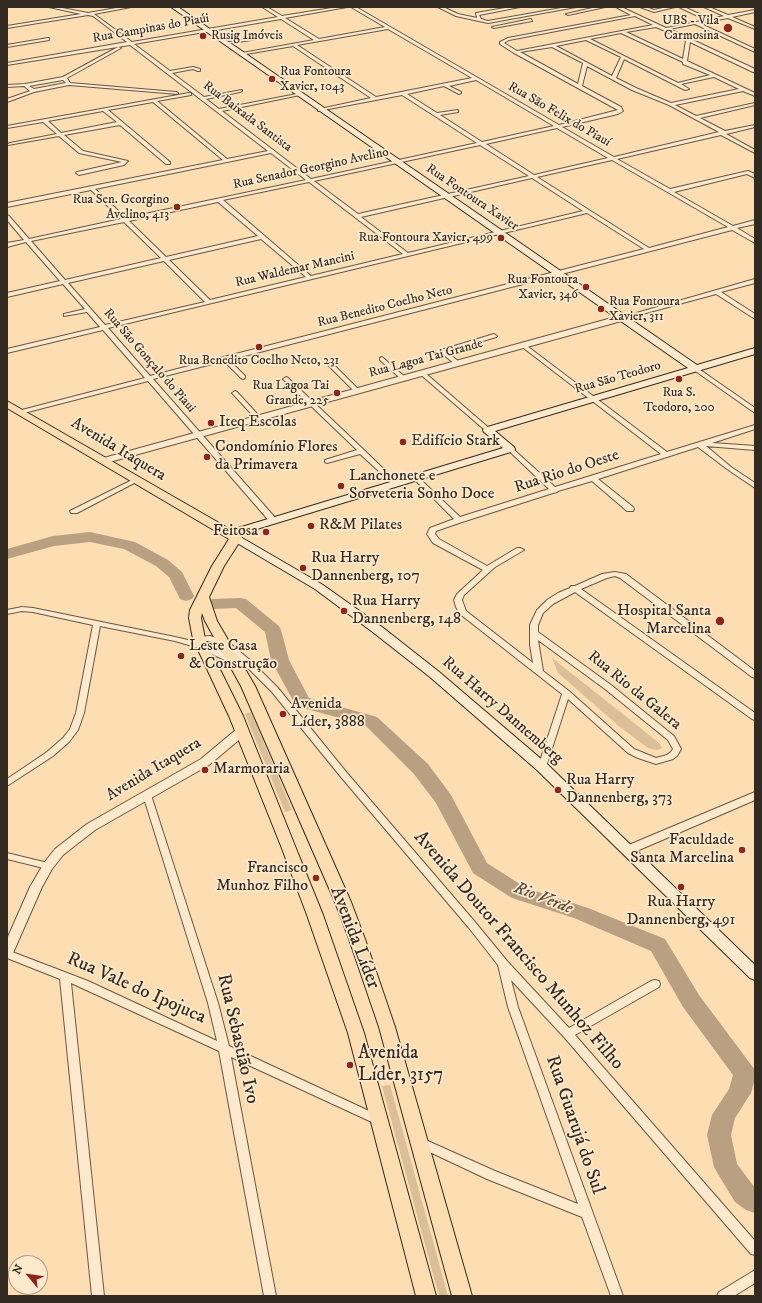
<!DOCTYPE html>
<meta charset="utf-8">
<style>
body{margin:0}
#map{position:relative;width:762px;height:1303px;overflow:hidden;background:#fdddb2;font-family:"IM FELL DW Pica",serif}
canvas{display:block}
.frame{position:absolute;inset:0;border:8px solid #332b21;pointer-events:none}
.north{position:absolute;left:8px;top:1255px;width:40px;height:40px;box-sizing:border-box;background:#fee9cd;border:1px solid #ad9d88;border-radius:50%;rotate:299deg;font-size:11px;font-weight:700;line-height:16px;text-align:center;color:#332b21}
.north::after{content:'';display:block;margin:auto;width:14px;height:18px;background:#8f2418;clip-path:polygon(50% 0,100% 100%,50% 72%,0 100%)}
</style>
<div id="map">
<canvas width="762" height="1303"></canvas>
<div class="frame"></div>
<div class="north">N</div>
</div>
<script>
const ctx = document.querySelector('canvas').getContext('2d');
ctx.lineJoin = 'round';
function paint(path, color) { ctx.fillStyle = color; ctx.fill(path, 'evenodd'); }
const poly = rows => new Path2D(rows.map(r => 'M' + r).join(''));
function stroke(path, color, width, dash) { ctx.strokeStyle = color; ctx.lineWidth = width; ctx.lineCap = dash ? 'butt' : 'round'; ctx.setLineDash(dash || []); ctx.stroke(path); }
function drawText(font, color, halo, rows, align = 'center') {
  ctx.font = font + ' "IM FELL DW Pica",serif'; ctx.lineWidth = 3.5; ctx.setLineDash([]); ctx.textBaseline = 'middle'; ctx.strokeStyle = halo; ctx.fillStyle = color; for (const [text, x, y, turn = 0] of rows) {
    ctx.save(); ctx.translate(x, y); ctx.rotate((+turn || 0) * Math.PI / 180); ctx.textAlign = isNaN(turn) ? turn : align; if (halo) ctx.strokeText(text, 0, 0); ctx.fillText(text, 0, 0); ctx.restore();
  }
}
paint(poly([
 [552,658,633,722,659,743,662,748,657,750,648,748,620,727,558,673],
 [251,712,292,810,285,812,245,714],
 [390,1085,448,1296,439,1296,382,1086]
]), '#dbbf99');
paint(poly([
 [90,532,135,542,168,560,182,572,194,596,192,599,186,601,180,599,169,577,156,566,124,549,90,542,54,546,7,559,7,549,53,536,90,532],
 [240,598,246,599,279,626,281,630,289,660,309,698,377,717,428,764,451,795,487,863,526,888,588,908,665,939,699,995,755,1070,755,1078,751,1093,735,1118,731,1135,737,1164,755,1188,755,1213,746,1210,735,1202,718,1174,714,1167,707,1135,712,1115,729,1089,733,1075,683,1007,651,951,574,918,512,898,473,873,436,803,414,774,365,725,296,706,271,660,265,632,236,608,213,609,207,608,205,604,207,600,213,599,240,598]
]), '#b8a081');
const minor = poly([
 [49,7,57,7,88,13,122,7,131,7,94,14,132,42,278,17,262,7,267,7,282,16,338,7,347,7,285,18,319,39,385,27,351,7,356,7,559,125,618,110,514,53,500,44,500,42,508,38,631,15,616,7,621,7,666,28,706,20,679,7,684,7,710,19,724,16,704,7,709,7,728,15,755,10,755,12,732,17,755,27,755,29,728,18,699,23,755,49,755,52,695,24,669,29,755,69,755,72,753,72,690,42,687,61,755,93,755,96,743,91,675,105,696,116,755,103,755,105,700,118,725,131,755,125,755,127,726,134,755,150,755,153,721,135,617,159,670,189,748,171,755,174,755,178,747,174,674,192,733,226,755,220,755,224,737,228,755,239,755,243,732,230,229,360,245,376,245,378,243,379,241,378,224,361,153,379,278,521,274,523,271,523,148,381,20,414,17,412,18,411,145,378,103,330,7,353,7,349,100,327,87,312,64,316,64,314,85,309,63,284,7,297,7,293,60,281,26,242,7,247,7,243,24,240,7,220,7,215,9,216,29,239,121,219,91,190,7,207,7,203,223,160,153,102,108,110,170,162,170,164,166,164,120,125,64,135,83,151,128,161,124,165,79,175,76,173,77,172,122,162,79,153,59,136,8,145,8,144,10,143,57,134,43,122,7,128,7,126,189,93,191,93,191,95,157,101,227,159,268,151,130,45,7,65,7,63,127,42,93,16,88,15,7,28,7,26,81,14,49,7],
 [635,16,653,25,517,51,504,43,509,40,635,16],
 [281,19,314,40,242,53,240,54,240,55,293,46,371,98,320,109,318,109,318,111,402,95,477,143,311,179,222,111,300,95,302,95,302,93,219,109,206,99,240,92,242,91,242,90,204,97,172,73,193,69,198,71,200,71,200,69,193,67,170,71,134,44,281,19],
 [656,27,686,40,683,59,626,32,656,27],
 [388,29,472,78,376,97,297,45,388,29],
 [621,33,683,62,683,64,710,75,678,83,590,39,621,33],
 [586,40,621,57,612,76,556,46,586,40],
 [552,47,583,63,578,84,520,52,552,47],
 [624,59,685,90,689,89,681,84,714,77,739,89,671,103,636,88,616,78,624,59],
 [587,66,632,90,669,105,719,132,614,157,562,127,618,114,623,111,621,107,582,86,587,66],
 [476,80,554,126,482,142,440,115,458,112,458,110,437,113,407,94,444,86,459,94,461,93,461,92,449,86,476,80],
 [103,111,117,122,61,133,48,121,103,111],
 [557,128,608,158,534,175,486,144,557,128],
 [480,145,529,176,358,214,314,181,480,145],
 [271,153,306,180,126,218,95,189,271,153],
 [612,160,728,227,649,248,537,177,612,160],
 [532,178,583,211,408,253,361,217,532,178],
 [309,182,403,254,311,276,223,200,309,182],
 [218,202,258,236,166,257,129,221,218,202],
 [587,213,644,249,150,376,108,328,587,213],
 [124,222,161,258,65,280,31,241,124,222],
 [261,239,306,277,210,300,169,260,261,239],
 [164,261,205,302,105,325,68,283,164,261],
 [438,7,443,7,458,14,477,18,476,13,511,7,520,7,479,15,481,19,488,21,567,7,576,7,488,23,456,16,438,7],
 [597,7,605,7,568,15,566,14,597,7],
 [640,7,646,7,654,10,667,7,675,7,654,12,640,7],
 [531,19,532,21,494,28,492,27,531,19],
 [262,36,264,37,263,38,226,44,224,43,262,36],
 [48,38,49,38,49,40,7,47,7,45,48,38],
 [118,47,121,48,67,78,70,83,176,92,178,93,178,94,69,85,34,92,7,102,7,99,30,91,24,86,7,87,7,85,25,84,63,77,118,47],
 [63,80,66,83,34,89,29,86,63,80],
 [755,279,755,283,721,292,755,314,755,319,716,294,624,319,620,319,619,318,755,279],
 [494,334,497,336,496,337,447,352,459,362,459,364,455,364,440,352,441,350,494,334],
 [523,343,667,452,755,425,755,429,712,443,755,446,755,450,706,446,731,467,755,483,755,488,727,469,698,447,598,479,633,507,634,509,633,511,627,511,592,481,558,491,557,492,553,493,462,522,436,531,435,534,439,539,487,566,517,548,520,548,524,550,495,567,464,595,462,600,466,611,533,663,530,645,530,625,537,610,547,600,558,593,570,588,571,586,575,586,602,574,615,572,626,574,755,671,755,678,752,677,620,578,615,576,607,578,581,589,755,713,755,720,752,719,575,592,553,604,543,613,538,625,538,632,611,685,674,736,681,749,677,756,673,759,656,764,638,758,628,753,568,699,546,767,545,769,539,769,538,767,562,694,460,614,456,607,454,600,457,594,483,570,433,543,427,534,430,528,454,519,413,478,414,477,418,477,460,517,549,489,508,450,508,448,512,448,555,487,661,454,521,346,520,345,523,343],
 [538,640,605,689,668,740,673,749,671,752,667,755,656,758,634,749,569,691,543,671,538,640],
 [382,357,405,377,405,379,401,379,380,360,380,358,382,357],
 [329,361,331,362,359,390,359,392,355,392,327,364,327,362,329,361],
 [696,367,755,408,755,413,694,370,694,368,696,367],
 [422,371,424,372,490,429,490,431,486,431,420,374,419,373,422,371],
 [286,377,288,378,364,450,398,483,399,484,398,485,394,485,360,454,327,463,325,462,325,460,357,450,284,380,283,379,286,377],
 [235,391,237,392,260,417,260,419,256,419,233,394,232,393,235,391],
 [136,478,138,479,139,480,138,481,77,513,71,513,70,511,136,478],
 [22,607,33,608,175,637,205,644,237,659,238,661,237,663,231,663,199,648,175,641,100,626,84,713,78,730,69,742,53,756,7,786,7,779,47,752,63,738,70,729,76,713,93,625,33,612,22,611,7,614,7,610,22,607],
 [210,636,227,641,251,661,278,688,347,773,475,922,507,961,569,1028,651,981,655,980,659,981,660,984,659,987,575,1035,755,1241,755,1255,751,1254,564,1037,511,980,518,1007,623,1296,611,1296,582,1217,487,1179,417,1146,415,1143,417,1140,421,1138,495,1171,578,1204,508,1007,498,965,469,928,341,777,272,692,245,665,221,645,209,641,199,641,195,639,199,637,210,636],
 [147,792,150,793,151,795,218,1003,229,1046,382,1117,383,1120,382,1123,378,1125,374,1123,231,1057,276,1296,264,1296,219,1051,71,983,104,1296,92,1296,60,979,7,958,7,950,88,981,217,1041,208,1003,143,795,144,793,147,792],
 [7,853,48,863,51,864,53,866,51,868,48,869,7,859,7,853],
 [755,1270,755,1283,734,1296,717,1296,719,1292,755,1270]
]);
const tertiary = poly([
 [619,316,622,316,626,318,625,320,106,463,103,464,99,461,100,459,619,316],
 [242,727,246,728,247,731,246,734,209,765,95,830,63,855,52,869,42,887,13,953,11,956,7,958,7,939,30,887,44,863,55,849,87,824,201,759,238,728,242,727],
 [755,792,755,800,632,853,628,854,624,853,622,850,624,847,755,792]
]);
const secondary = poly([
 [171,7,178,7,697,365,755,348,755,354,495,431,514,447,515,449,514,451,237,535,323,585,382,627,438,671,547,764,755,965,755,980,750,978,537,770,430,677,374,633,315,589,232,540,231,537,225,536,224,534,225,532,503,448,484,432,483,430,484,428,688,368,171,7]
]);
const primary = poly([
 [7,401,240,535,242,538,224,566,209,597,217,621,255,686,351,902,365,939,395,1027,472,1296,452,1296,379,1027,349,939,335,902,241,686,205,621,202,613,201,618,205,639,243,716,295,846,323,915,364,1033,436,1296,416,1296,348,1033,307,915,281,846,229,716,193,639,189,618,190,610,212,566,229,539,7,408,7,401]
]);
stroke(minor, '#665845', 2);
stroke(tertiary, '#665845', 2);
stroke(secondary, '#332b21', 2);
stroke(primary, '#332b21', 2);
paint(minor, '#fee9cd');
paint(tertiary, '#fee9cd');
paint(secondary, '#fee9cd');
paint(primary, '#fdddb2');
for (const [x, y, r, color] of [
 [728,28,5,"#8f2418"],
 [203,36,4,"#8f2418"],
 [272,79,4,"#8f2418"],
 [177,207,4,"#8f2418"],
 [501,238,4,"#8f2418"],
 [586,287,4,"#8f2418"],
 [601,309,4,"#8f2418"],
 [259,347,4,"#8f2418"],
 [679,379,4,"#8f2418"],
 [337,393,4,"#8f2418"],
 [211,423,4,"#8f2418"],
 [403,442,4,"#8f2418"],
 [207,457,4,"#8f2418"],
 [341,486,4,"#8f2418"],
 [311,526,4,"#8f2418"],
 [266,532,4,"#8f2418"],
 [303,568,4,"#8f2418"],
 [344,611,4,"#8f2418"],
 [720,621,5,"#8f2418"],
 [181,656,4,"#8f2418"],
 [283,714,4,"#8f2418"],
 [205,770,4,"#8f2418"],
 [558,790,4,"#8f2418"],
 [742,850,4,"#8f2418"],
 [316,878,4,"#8f2418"],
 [681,887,4,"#8f2418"],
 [350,1065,4,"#8f2418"]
]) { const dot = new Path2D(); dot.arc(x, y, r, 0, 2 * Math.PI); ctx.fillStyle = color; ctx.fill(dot); stroke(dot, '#fee9cd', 1.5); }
drawText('13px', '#332b21', '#fee9cd', [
 ["UBS - Vila",719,21],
 ["Carmosina",719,36],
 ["Rusig Imóveis",211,36,"left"],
 ["Rua Fontoura",280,72,"left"],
 ["Xavier, 1043",280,87,"left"],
 ["Rua Sen. Georgino",169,200],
 ["Avelino, 413",169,215],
 ["Rua Fontoura Xavier, 499",493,238],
 ["Rua Fontoura",578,280],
 ["Xavier, 346",578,295],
 ["Rua Fontoura",609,302,"left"],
 ["Xavier, 311",609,317,"left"],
 ["Rua Benedito Coelho Neto, 231",259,361,"center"],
 ["Rua Lagoa Tai",329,386],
 ["Grande, 225",329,401],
 ["Rua S.",679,393,"center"],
 ["Teodoro, 200",679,408,"center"]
], 'right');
drawText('13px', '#332b21', '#fee9cd', [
 ["Rua Campinas do Piaúi",151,29,-10],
 ["Rua São Felix do Piauí",559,115,30],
 ["Rua Baixada Santista",247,117,37],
 ["Rua Senador Georgino Avelino",311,169,-12],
 ["Rua Fontoura Xavier",472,198,34],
 ["Rua Waldemar Mancini",295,270,-13],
 ["Rua Benedito Coelho Neto",385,307,-14],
 ["Rua Lagoa Tai Grande",426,359,-15],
 ["Rua São Gonçalo do Piaui",149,361,49],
 ["Rua São Teodoro",618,378,-16]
]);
drawText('16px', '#332b21', '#fee9cd', [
 ["Iteq Escolas",219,423],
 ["Edifício Stark",411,442],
 ["Condomínio Flores",215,448],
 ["da Primavera",215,466],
 ["Lanchonete e",349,477],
 ["Sorveteria Sonho Doce",349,495],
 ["R&M Pilates",319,526],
 ["Feitosa",258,532,"right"],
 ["Rua Harry",311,559],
 ["Dannenberg, 107",311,577],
 ["Rua Harry",352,602],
 ["Dannenberg, 148",352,620],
 ["Hospital Santa",711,612,"right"],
 ["Marcelina",711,630,"right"],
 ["Leste Casa",189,647],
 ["& Construção",189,665],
 ["Avenida",291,705],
 ["Líder, 3888",291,723],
 ["Marmoraria",213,770],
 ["Rua Harry",566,781],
 ["Dannenberg, 373",566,799],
 ["Faculdade",734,841,"right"],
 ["Santa Marcelina",734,859,"right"],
 ["Francisco",308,869,"right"],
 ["Munhoz Filho",308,887,"right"],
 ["Rua Harry",681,903,"center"],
 ["Dannenberg, 491",681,921,"center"]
], 'left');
drawText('16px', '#332b21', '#fee9cd', [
 ["Avenida Itaquera",118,450,31],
 ["Rua Rio do Oeste",567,472,-18],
 ["Rua Rio da Galera",634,691,39],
 ["Rua Harry Dannemberg",502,711,41],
 ["Avenida Itaquera",154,770,-31]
]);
drawText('italic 17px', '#5b4e3e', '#fee9cd', [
 ["Rio Verde",543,899,21]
]);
drawText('19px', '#332b21', '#fee9cd', [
 ["Avenida Líder",354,938,69],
 ["Avenida Doutor Francisco Munhoz Filho",518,951,49],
 ["Rua Vale do Ipojuca",136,989,24],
 ["Rua Sebastião Ivo",237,1039,77],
 ["Rua Guarujá do Sul",574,1125,71]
]);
drawText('19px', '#332b21', '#fee9cd', [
 ["Avenida",358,1054],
 ["Líder, 3157",358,1076]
], 'left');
</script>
